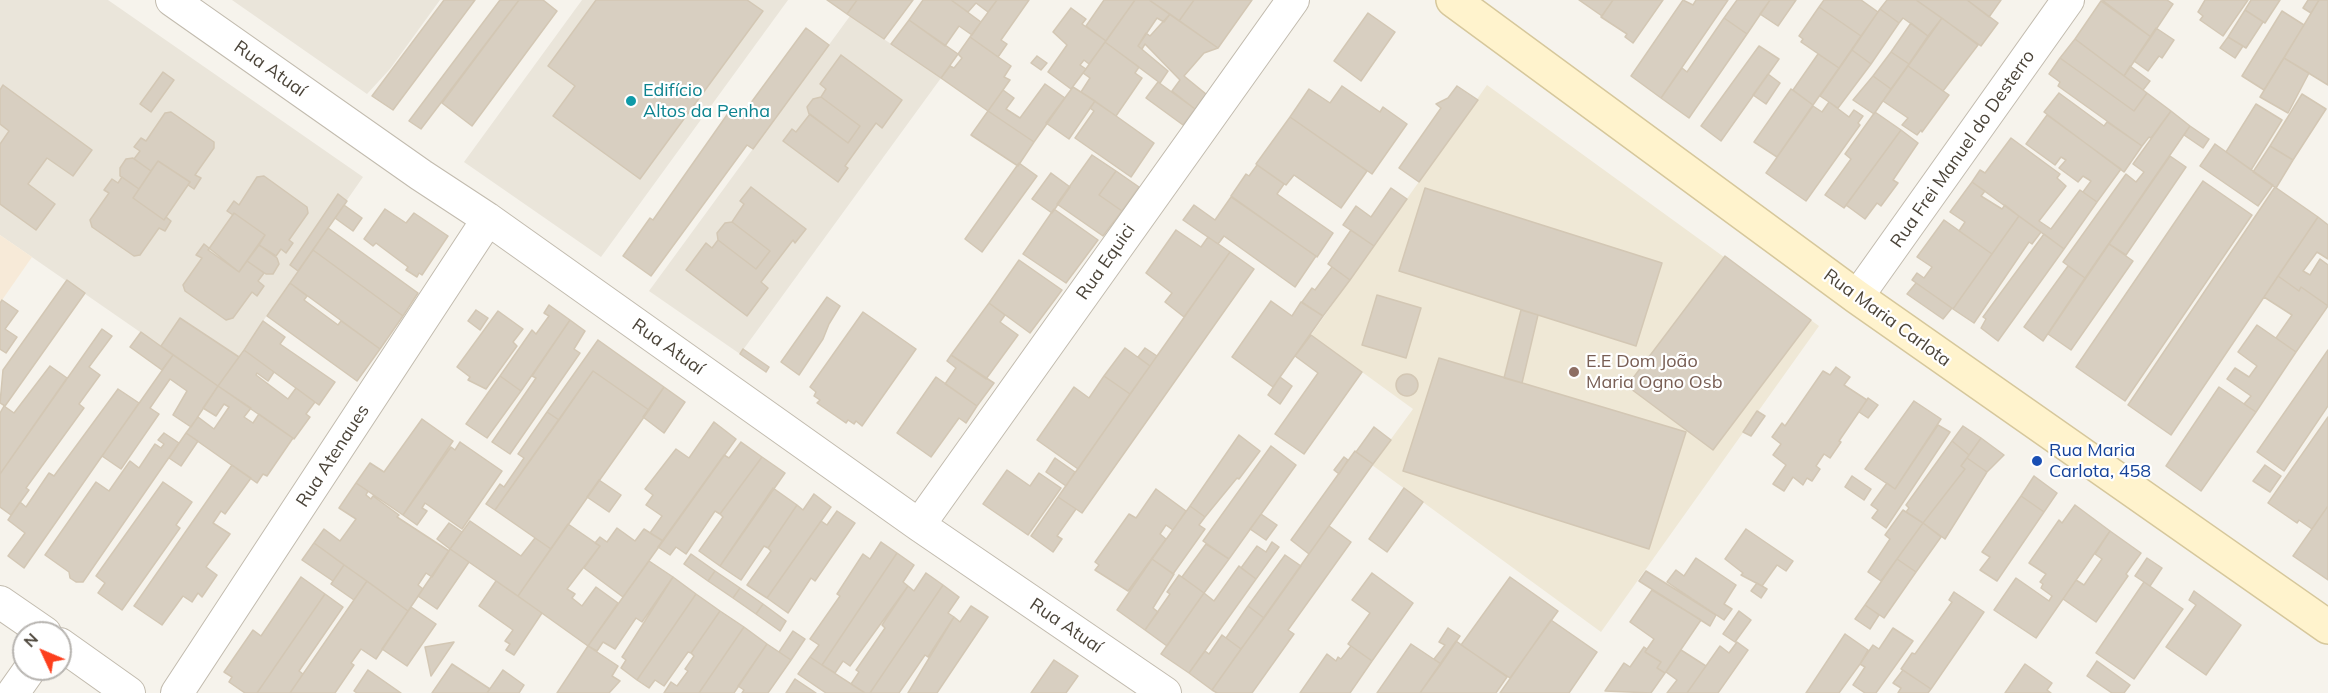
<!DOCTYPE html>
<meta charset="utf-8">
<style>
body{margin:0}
#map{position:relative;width:2328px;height:693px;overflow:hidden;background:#f6f3ec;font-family:Mulish,sans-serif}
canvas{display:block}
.north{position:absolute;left:12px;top:621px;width:60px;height:60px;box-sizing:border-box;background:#fff;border:2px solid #b7b4b0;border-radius:50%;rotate:314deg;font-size:16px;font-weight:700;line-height:24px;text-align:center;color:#4b4439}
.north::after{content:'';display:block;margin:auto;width:21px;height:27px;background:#fc3f1d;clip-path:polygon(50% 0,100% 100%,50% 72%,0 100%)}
</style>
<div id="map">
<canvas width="2328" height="693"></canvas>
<div class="north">N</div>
</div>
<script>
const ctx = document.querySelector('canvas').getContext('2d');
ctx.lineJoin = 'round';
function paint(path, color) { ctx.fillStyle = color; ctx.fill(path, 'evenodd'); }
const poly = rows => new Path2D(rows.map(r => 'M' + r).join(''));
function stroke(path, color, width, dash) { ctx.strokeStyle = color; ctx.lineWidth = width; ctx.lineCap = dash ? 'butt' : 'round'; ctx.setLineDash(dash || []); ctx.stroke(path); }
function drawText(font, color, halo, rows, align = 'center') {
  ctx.font = font + ' Mulish,sans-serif'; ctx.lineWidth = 4.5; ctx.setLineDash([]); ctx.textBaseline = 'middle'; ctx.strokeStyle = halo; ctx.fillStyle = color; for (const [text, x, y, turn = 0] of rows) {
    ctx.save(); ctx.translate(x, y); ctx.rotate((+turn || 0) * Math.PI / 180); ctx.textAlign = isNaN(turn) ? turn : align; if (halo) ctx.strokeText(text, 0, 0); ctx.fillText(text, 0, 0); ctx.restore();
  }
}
paint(poly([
 [0,0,108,0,363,177,218,386,0,235],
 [232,0,440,0,390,69,367,94],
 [582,0,788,0,601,257,464,162],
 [850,16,941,78,740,354,649,291]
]), '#eae5da');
paint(poly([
 [0,235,32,257,0,303]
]), '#f7ead8');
paint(poly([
 [1487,85,1819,326,1601,632,1372,465,1413,409,1311,335]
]), '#efe8d6');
const building = poly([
 [444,0,475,0,393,110,372,96,444,0],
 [500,0,519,0,421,129,409,121,500,0],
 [519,0,543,0,557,11,472,126,442,103,519,0],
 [596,0,747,0,763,11,640,179,553,116,575,86,548,66,596,0],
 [827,0,857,0,847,14,827,0],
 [857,0,913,0,884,39,847,14,857,0],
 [923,0,951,0,981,22,972,35,959,26,945,46,909,20,923,0],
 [951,0,997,0,988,12,976,3,968,12,951,0],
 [997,0,1029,0,1001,40,1007,44,998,57,970,37,997,0],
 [1104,0,1135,0,1106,41,1086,26,1104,0],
 [1135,0,1149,0,1170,14,1164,22,1157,18,1138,46,1168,71,1160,83,1105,42,1135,0],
 [1149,0,1194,0,1179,21,1149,0],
 [1194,0,1252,0,1218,48,1179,21,1194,0],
 [1579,0,1613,0,1602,16,1579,0],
 [1613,0,1663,0,1633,43,1625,37,1627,34,1601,17,1613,0],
 [1683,0,1693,5,1696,0,1728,0,1661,98,1631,76,1683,0],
 [1737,0,1770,0,1747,34,1724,18,1737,0],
 [1770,0,1796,0,1778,26,1760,14,1770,0],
 [1824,0,1861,0,1878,12,1861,36,1819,7,1824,0],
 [1887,0,1916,0,1942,18,1928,36,1903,18,1899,23,1880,9,1887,0],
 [1916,0,1967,0,1998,23,1981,46,1916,0],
 [1967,0,2001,0,1989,17,1967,0],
 [2102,0,2167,0,2173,4,2151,37,2102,0],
 [2205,0,2248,0,2223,36,2200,20,2203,16,2198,12,2205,0],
 [2251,0,2280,0,2265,23,2245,10,2251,0],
 [2308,0,2319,0,2311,13,2303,8,2308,0],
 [2319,0,2328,0,2328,85,2284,58,2319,0],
 [2101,1,2151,37,2124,76,2075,39,2101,1],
 [1819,7,1861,36,1839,68,1801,42,1803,39,1799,36,1819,7],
 [1071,8,1086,19,1082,24,1106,41,1089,64,1084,60,1080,65,1086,69,1071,89,1048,72,1067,45,1053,32,1071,8],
 [1880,9,1899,23,1871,64,1852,50,1880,9],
 [2245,10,2263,22,2246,48,2228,37,2245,10],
 [2282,11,2304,25,2264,90,2242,76,2282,11],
 [1368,13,1395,32,1361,81,1334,61,1368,13],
 [1170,14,1218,48,1204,53,1184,76,1206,94,1195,109,1172,91,1180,80,1145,44,1142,49,1138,46,1146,33,1150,36,1170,14],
 [1724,18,1747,34,1689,118,1661,98,1682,68,1687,72,1724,18],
 [1942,18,1978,45,1943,91,1908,66,1942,18],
 [909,20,958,54,941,78,891,44,909,20],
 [1911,23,1928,36,1909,64,1891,52,1911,23],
 [806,28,829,45,753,149,747,145,651,276,623,256,650,218,653,220,729,112,739,119,806,28],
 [2156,28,2174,40,2162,58,2159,56,2148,71,2134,61,2156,28],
 [970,37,1011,66,1004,77,1010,80,988,111,941,78,950,66,954,68,962,58,958,54,970,37],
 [2228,37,2243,46,2235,58,2220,48,2228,37],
 [2075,39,2147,93,2134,111,2060,58,2075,39],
 [1105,42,1139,67,1135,73,1142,78,1116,116,1081,92,1090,78,1083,73,1105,42],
 [1759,46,1779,59,1721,141,1701,126,1759,46],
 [1852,50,1871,64,1838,108,1820,96,1852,50],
 [1891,52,1909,64,1891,89,1873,76,1891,52],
 [1818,54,1839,68,1813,105,1793,90,1818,54],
 [841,55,902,100,882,128,876,123,845,166,848,168,838,182,783,141,792,129,796,132,810,114,848,143,860,126,821,97,826,89,820,84,841,55],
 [1037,56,1047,63,1041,70,1031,63,1037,56],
 [2060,58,2134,111,2147,93,2171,111,2151,138,2149,137,2142,146,2058,86,2060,82,2049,74,2060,58],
 [2284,58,2309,73,2288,113,2260,97,2284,58],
 [1908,66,1949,95,1922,132,1921,130,1917,135,1902,125,1908,118,1883,101,1908,66],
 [2130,66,2150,81,2143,90,2124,76,2130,66],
 [163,72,174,80,151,112,140,104,163,72],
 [1768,74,1780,83,1766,104,1753,95,1768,74],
 [1873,76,1891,89,1874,114,1853,100,1873,76],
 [1158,82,1195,109,1183,125,1146,98,1158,82],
 [1045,84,1065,98,1034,142,988,111,1003,90,1014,98,1006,109,1020,118,1045,84],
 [3,85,92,150,73,176,47,158,28,184,55,204,36,230,0,204,0,144,9,131,0,124,0,90,3,85],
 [1342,86,1380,112,1383,107,1407,124,1372,174,1290,117,1309,89,1330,103,1342,86],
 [1457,86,1478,100,1419,182,1399,168,1441,108,1436,104,1448,98,1457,86],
 [1073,87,1095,101,1069,139,1046,123,1073,87],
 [1791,89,1813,105,1777,157,1754,142,1791,89],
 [2059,93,2104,126,2107,122,2142,146,2124,172,2044,112,2059,93],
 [2302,94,2326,109,2293,160,2270,146,2302,94],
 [821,97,860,126,848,143,809,114,807,107,813,99,821,97],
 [1095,101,1154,143,1131,177,1075,138,1094,111,1090,108,1095,101],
 [1829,102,1849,117,1854,110,1863,116,1858,123,1860,125,1806,201,1766,173,1813,106,1822,112,1829,102],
 [2256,104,2282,120,2251,170,2226,152,2256,104],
 [988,111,1034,142,1018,166,971,135,988,111],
 [2171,111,2190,126,2085,278,2063,262,2126,174,2136,182,2144,172,2133,164,2171,111],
 [171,112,214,142,214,148,195,175,201,178,194,189,188,185,190,182,158,161,151,171,134,159,140,151,134,147,141,138,146,141,165,113,171,112],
 [1875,112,1901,130,1844,208,1825,195,1851,159,1845,154,1875,112],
 [2047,115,2121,169,2097,202,2083,192,2091,181,2083,176,2078,182,2059,168,2066,160,2061,157,2055,165,2026,144,2047,115],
 [1290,117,1367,171,1341,208,1294,175,1286,185,1256,164,1290,117],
 [2190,126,2209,139,2203,148,2184,135,2190,126],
 [1901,130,1918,143,1893,180,1898,183,1881,206,1877,203,1865,219,1846,205,1901,130],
 [2011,138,2060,174,2057,178,2066,186,2039,221,2051,229,2080,190,2097,202,2064,249,1972,182,1980,170,1985,173,2011,138],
 [2215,144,2273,185,2258,206,2200,166,2215,144],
 [2270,146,2293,160,2276,188,2253,172,2270,146],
 [1092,155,1116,171,1099,195,1122,211,1103,236,1057,204,1092,155],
 [2170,156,2186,167,2126,255,2109,244,2170,156],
 [133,158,151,171,139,189,120,176,120,168,126,159,133,158],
 [158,161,190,182,164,220,133,198,158,161],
 [1019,163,1037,176,982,252,965,239,1019,163],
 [1257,165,1284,184,1277,194,1333,233,1317,257,1231,196,1246,174,1249,176,1257,165],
 [1116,171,1139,187,1122,211,1099,195,1116,171],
 [1051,173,1070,187,1052,213,1032,199,1051,173],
 [264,176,307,207,308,213,289,240,293,243,286,253,281,249,276,256,259,245,265,235,234,213,233,215,227,211,234,201,239,205,257,177,264,176],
 [122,177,139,189,133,198,164,220,166,217,171,221,165,231,159,228,140,255,134,256,92,227,90,220,109,193,104,190,112,179,118,183,122,177],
 [2203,181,2252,215,2125,401,2076,367,2203,181],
 [1972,182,1985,191,1981,196,2002,209,2005,205,2019,216,1992,254,1959,231,1965,222,1950,212,1972,182],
 [751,187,806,229,795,243,793,240,761,282,768,288,747,316,686,270,706,243,712,248,718,240,756,269,770,251,732,222,744,204,740,201,751,187],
 [2275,187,2318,217,2171,435,2128,405,2275,187],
 [1391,188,1407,199,1374,246,1343,225,1356,206,1371,217,1391,188],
 [1425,188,1662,263,1636,346,1399,271,1425,188],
 [338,194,347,201,298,271,290,265,338,194],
 [1231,197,1316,256,1295,287,1224,236,1218,244,1183,220,1194,205,1215,220,1231,197],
 [344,205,362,218,353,231,335,218,344,205],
 [385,209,406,223,414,213,448,236,422,275,419,273,417,277,406,270,408,267,376,243,373,246,364,239,385,209],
 [1054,209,1098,240,1066,283,1023,254,1054,209],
 [234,213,265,235,239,272,208,250,234,213],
 [2019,216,2041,232,2032,244,2029,242,1974,323,1953,309,2019,216],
 [2318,217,2328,225,2328,259,2317,252,2303,271,2310,275,2320,259,2328,265,2328,306,2301,287,2299,291,2278,276,2318,217],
 [1944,220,1992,254,1953,309,1912,280,1917,273,1924,278,1932,267,1917,257,1944,220],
 [732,222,770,251,756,269,718,240,717,233,725,223,732,222],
 [328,228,418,293,403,316,313,250,328,228],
 [1176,230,1201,247,1208,237,1230,252,1184,317,1165,302,1172,293,1146,273,1176,230],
 [1351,230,1374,246,1350,280,1328,264,1351,230],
 [2044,234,2064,249,1998,341,1981,328,1986,319,1983,317,2044,234],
 [204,244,239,272,247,261,264,273,258,281,264,286,257,296,252,292,233,318,226,320,185,291,183,285,202,258,196,255,204,244],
 [2109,244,2133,261,2071,350,2048,334,2109,244],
 [259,245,277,258,279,264,273,274,266,274,247,261,259,245],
 [313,250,403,316,380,349,290,283,313,250],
 [1230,252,1254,269,1082,513,1058,497,1230,252],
 [1725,256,1811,320,1713,450,1627,386,1725,256],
 [1019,260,1062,290,1030,333,989,303,1019,260],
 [2068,266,2085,278,2043,341,2024,327,2068,266],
 [1332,267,1350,280,1323,316,1302,302,1312,288,1315,290,1332,267],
 [2278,276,2299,291,2301,287,2328,306,2296,352,2276,338,2292,315,2264,297,2278,276],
 [67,280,85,293,5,406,0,403,3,370,67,280],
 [290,283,307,296,304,300,338,325,341,321,380,349,357,381,267,316,290,283],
 [1916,283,1952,308,1943,319,1907,294,1916,283],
 [1377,295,1421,308,1406,358,1362,345,1377,295],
 [827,297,840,306,829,324,823,339,799,375,781,362,827,297],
 [2,300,18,311,5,329,17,337,6,353,0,349,0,303,2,300],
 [1271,301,1292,316,1301,302,1323,316,1273,387,1232,357,1271,301],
 [989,303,1005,315,1000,322,1018,335,986,379,951,355,989,303],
 [549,305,570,320,521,391,500,376,532,330,536,334,549,316,544,313,549,305],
 [476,310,488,318,480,330,468,321,476,310],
 [1521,310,1538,315,1522,383,1504,378,1521,310],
 [498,311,523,329,513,342,517,346,486,389,468,380,470,377,457,367,498,311],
 [863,312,916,349,862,426,856,421,854,424,848,420,846,423,817,403,820,400,814,396,816,392,810,387,863,312],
 [180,318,239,357,218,386,161,346,180,318],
 [570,320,585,331,574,349,580,353,510,454,492,442,536,378,532,376,570,320],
 [263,321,285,337,280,344,335,382,319,405,244,350,263,321],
 [2257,325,2296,352,2256,412,2244,404,2251,396,2227,379,2235,368,2249,377,2257,366,2238,352,2257,325],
 [102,329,112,336,89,367,100,375,79,404,84,408,26,488,29,490,11,515,0,507,0,474,102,329],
 [141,332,173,355,162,370,130,347,141,332],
 [1311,335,1362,372,1304,454,1275,434,1318,373,1295,356,1311,335],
 [598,340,664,387,649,410,593,371,559,420,547,412,598,340],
 [1125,348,1150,366,1130,394,1104,376,1125,348],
 [1145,348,1157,356,1150,366,1138,357,1145,348],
 [743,349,769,367,766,372,740,354,743,349],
 [244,350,274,372,268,381,257,373,256,375,288,399,296,388,315,402,306,414,310,417,294,439,218,386,244,350],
 [2328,350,2328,406,2284,471,2257,452,2328,350],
 [173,355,218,386,191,427,173,415,187,391,170,379,150,408,159,414,121,469,102,456,173,355],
 [951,355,994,383,977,406,945,384,956,368,947,361,951,355],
 [1439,358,1686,432,1649,549,1403,471,1439,358],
 [50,366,67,378,0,474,0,413,4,406,14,413,50,366],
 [1836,367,1850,377,1844,385,1867,400,1839,441,1841,442,1830,458,1824,454,1816,466,1820,469,1812,481,1807,478,1803,485,1793,477,1784,491,1773,484,1786,465,1773,455,1781,444,1772,437,1782,423,1785,426,1823,371,1830,375,1836,367],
 [593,371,649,410,551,549,495,510,593,371],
 '1396 385a11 11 0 1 1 22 0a11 11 0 1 1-22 0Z',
 [500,376,521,391,487,438,466,424,500,376],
 [1104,376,1130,394,1078,469,1037,440,1074,387,1089,398,1104,376],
 [936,377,977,406,966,423,959,418,931,457,897,433,936,377],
 [1280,377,1292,386,1280,404,1268,395,1280,377],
 [218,386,251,408,244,417,253,423,259,414,293,438,267,476,263,474,257,483,186,433,198,417,214,429,229,407,224,404,216,416,203,408,218,386],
 [664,387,685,402,664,433,643,417,664,387],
 [2219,387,2256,412,2201,491,2166,466,2219,387],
 [118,389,139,403,24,568,8,556,25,533,8,520,20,502,26,507,49,473,54,476,118,389],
 [1868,398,1878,405,1868,418,1859,412,1868,398],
 [1914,401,1941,419,1895,489,1865,469,1914,401],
 [1757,411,1765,416,1751,436,1743,432,1757,411],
 [547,412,559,420,495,510,486,504,500,484,504,487,524,458,518,454,547,412],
 [2328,417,2328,506,2312,529,2299,520,2297,523,2268,503,2328,417],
 [422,419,453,441,403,515,356,483,370,463,384,472,422,419],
 [714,422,736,439,663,541,650,533,662,516,646,505,653,495,645,489,676,449,689,458,714,422],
 [1938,425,1950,432,1886,528,1872,518,1878,510,1871,505,1887,483,1895,489,1938,425],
 [1963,426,1981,438,1969,455,1952,441,1963,426],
 [1374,427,1391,440,1373,464,1356,452,1374,427],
 [164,433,179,443,83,582,76,582,70,578,69,572,45,555,96,482,109,491,130,461,139,468,155,444,161,448,164,444,158,440,164,433],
 [186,433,198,441,181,466,169,458,186,433],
 [1239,435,1260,451,1239,479,1237,478,1205,517,1190,506,1239,435],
 [1981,438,2004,455,1987,472,1967,458,1981,438],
 [1952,441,1969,455,1961,466,1965,469,1923,523,1906,512,1909,508,1906,505,1952,441],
 [460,442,502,471,462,529,425,503,422,508,427,511,417,525,403,515,451,447,455,450,460,442],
 [741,442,762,457,720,514,715,511,686,554,676,547,670,555,658,547,724,455,729,458,741,442],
 [1271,446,1296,465,1229,559,1203,541,1271,446],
 [1355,451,1373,464,1309,554,1291,540,1355,451],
 [762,457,785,473,720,566,699,551,723,517,720,514,762,457],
 [1344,457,1348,460,1339,474,1334,470,1344,457],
 [1055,458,1075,472,1066,486,1046,472,1055,458],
 [1967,458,1987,472,1945,539,1923,523,1965,469,1961,466,1967,458],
 [232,465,251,478,225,514,221,511,213,523,230,534,206,567,217,575,202,597,198,593,192,602,183,596,162,625,134,606,232,465],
 [2265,465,2281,476,2270,492,2253,481,2265,465],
 [1007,470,1030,486,1039,473,1061,488,1028,535,983,504,1007,470],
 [1852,476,1871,489,1864,500,1845,487,1852,476],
 [2034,476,2057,493,2044,512,2021,496,2034,476],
 [599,480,621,495,609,512,587,497,599,480],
 [163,482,192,502,176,525,180,528,122,610,98,593,105,583,96,576,163,482],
 [356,483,368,491,366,495,371,499,373,496,399,515,397,517,449,551,432,577,426,573,418,585,423,589,408,611,314,543,324,529,340,541,356,519,339,508,356,483],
 [773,488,797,505,768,548,764,546,741,580,720,566,773,488],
 [1404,488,1423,502,1387,552,1369,539,1404,488],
 [1156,489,1186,511,1173,530,1166,525,1160,534,1166,539,1128,591,1095,570,1099,565,1095,562,1129,514,1136,518,1156,489],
 [814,494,831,507,767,598,747,585,771,551,768,548,797,505,803,510,814,494],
 [2021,496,2044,512,1997,581,1980,570,1990,557,1982,552,2021,496],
 [1058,497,1076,509,1057,536,1062,539,1053,552,1031,536,1058,497],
 [2075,505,2110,531,2036,638,1994,610,2016,578,2049,601,2052,596,2041,588,2043,584,2040,582,2046,574,2029,563,2059,520,2062,523,2075,505],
 [1190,506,1205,517,1199,525,1205,529,1173,574,1152,559,1190,506],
 [2328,506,2328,580,2293,556,2328,506],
 [1903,510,1923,523,1881,581,1868,572,1890,539,1885,535,1903,510],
 [837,511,855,523,815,581,811,578,788,613,767,598,821,521,827,525,837,511],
 [1261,514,1277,525,1266,540,1250,529,1261,514],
 [470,521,521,556,535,538,551,549,518,596,450,549,470,521],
 [449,523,462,532,450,549,437,539,449,523],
 [1923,523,1941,537,1916,572,1897,559,1923,523],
 [568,524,600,546,567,589,575,594,572,598,582,606,596,587,618,603,588,646,518,596,568,524],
 [1329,526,1351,542,1288,630,1294,634,1252,693,1217,693,1212,690,1329,526],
 [617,528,635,541,644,529,663,541,623,597,584,568,600,546,595,543,600,537,607,542,617,528],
 [1746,529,1793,561,1786,571,1777,565,1762,586,1741,575,1743,573,1725,559,1746,529],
 [2110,531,2141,553,2126,574,2128,576,2096,622,2063,599,2076,580,2084,585,2102,559,2095,554,2110,531],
 [881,542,897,553,822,665,810,657,819,645,810,639,840,596,837,594,863,554,870,559,881,542],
 [1272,542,1279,547,1256,579,1241,568,1257,546,1266,552,1272,542],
 [314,543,344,565,333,581,302,560,314,543],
 [1206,544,1229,559,1204,593,1182,577,1206,544],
 [450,549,469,562,437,609,418,596,450,549],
 [897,553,914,565,903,582,908,586,850,666,843,661,835,673,822,665,897,553],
 [691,554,715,571,708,581,684,564,691,554],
 [1285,555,1301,566,1264,618,1248,606,1285,555],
 [1696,558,1736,585,1724,604,1732,609,1724,620,1667,582,1676,570,1684,576,1696,558],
 [2147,558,2162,568,2150,586,2135,576,2147,558],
 [1152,559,1174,574,1153,608,1158,612,1145,630,1117,610,1152,559],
 [1897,559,1916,572,1884,618,1865,605,1897,559],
 [649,561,673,577,642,622,636,618,615,649,603,642,597,651,588,646,649,561],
 [344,565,367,581,354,600,331,584,344,565],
 [1239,566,1256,579,1189,673,1161,654,1204,593,1214,601,1239,566],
 [715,571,740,588,733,598,708,581,715,571],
 [1646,571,1716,615,1710,626,1639,581,1646,571],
 [926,573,943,585,870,693,865,693,851,684,859,672,856,670,885,628,882,625,908,586,914,591,926,573],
 [1372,573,1413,603,1372,661,1348,644,1370,613,1352,600,1372,573],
 [1179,575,1204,593,1167,646,1145,630,1170,594,1167,592,1179,575],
 [301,577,325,594,257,693,245,693,229,682,232,677,224,672,253,630,261,636,301,577],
 [673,577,696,594,637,680,621,668,626,660,622,657,673,577],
 [1510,577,1558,611,1510,678,1461,645,1510,577],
 [367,581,408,611,376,659,361,649,351,663,354,665,335,693,290,693,367,581],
 [496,581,542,613,514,655,506,650,510,644,505,641,513,630,479,606,496,581],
 [2144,582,2183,609,2134,679,2096,653,2144,582],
 [1757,583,1767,589,1761,598,1751,591,1757,583],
 [943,585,959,597,948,613,954,617,928,657,925,655,899,693,870,693,943,585],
 [740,588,763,604,756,614,733,598,740,588],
 [1652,590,1701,620,1665,673,1657,668,1661,662,1645,652,1654,639,1630,622,1652,590],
 [2194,591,2241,625,2206,675,2166,647,2196,605,2189,600,2194,591],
 [1954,592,1984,612,1931,689,1901,669,1912,653,1915,654,1952,602,1949,600,1954,592],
 [325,594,343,607,299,671,303,674,290,693,257,693,325,594],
 [696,594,720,611,691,653,688,652,664,686,655,680,649,688,637,680,696,594],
 [763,604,786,621,780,631,756,614,763,604],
 [1865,605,1879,615,1870,629,1855,619,1865,605],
 [971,606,988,617,937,693,908,693,954,617,960,622,971,606],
 [1248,606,1264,618,1241,649,1226,638,1248,606],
 [411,607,436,624,407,666,382,649,411,607],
 [720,611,744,627,699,693,664,693,671,682,677,686,688,671,685,669,694,656,691,653,720,611],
 [1739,611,1751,620,1735,642,1723,634,1739,611],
 [1551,620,1597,652,1569,693,1500,693,1551,620],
 [744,627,767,644,734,693,699,693,744,627],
 [1448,628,1460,636,1441,664,1434,659,1445,645,1439,642,1448,628],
 [1893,628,1913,641,1876,693,1865,693,1853,685,1865,667,1860,664,1873,645,1879,649,1893,628],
 [793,631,805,639,791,660,779,652,793,631],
 [1845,634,1868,650,1860,664,1839,693,1806,693,1845,634],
 [1222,635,1241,649,1212,690,1189,673,1205,651,1209,654,1222,635],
 [1456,641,1507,677,1496,693,1420,693,1456,641],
 [454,642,431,676,425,647,454,642],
 [1737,642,1748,650,1718,693,1687,693,1720,646,1729,653,1737,642],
 [767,644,791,660,768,693,742,693,744,690,738,686,767,644],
 [1411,644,1441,664,1420,693,1377,693,1411,644],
 [588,646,618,666,612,676,620,681,609,693,557,693,588,646],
 [1351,646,1372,661,1350,693,1300,693,1327,654,1336,661,1338,657,1341,659,1351,646],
 [1644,647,1647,649,1645,652,1661,662,1657,668,1665,673,1651,693,1605,691,1624,663,1630,667,1644,647],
 [1681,650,1706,666,1687,693,1667,693,1677,680,1666,672,1681,650],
 [810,657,822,665,865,693,826,693,798,674,810,657],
 [1054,660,1078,676,1066,693,1031,693,1054,660],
 [2097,661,2130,685,2124,693,2112,693,2087,676,2097,661],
 [452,664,490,689,487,693,432,693,452,664],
 [2025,664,2052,683,2047,690,2051,693,2005,693,2025,664],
 [368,670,401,693,357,693,354,691,368,670],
 [503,670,524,685,519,693,487,693,503,670],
 [1903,670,1931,689,1928,693,1898,693,1901,688,1893,683,1903,670],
 [795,679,816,693,786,693,795,679]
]);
paint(building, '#d8cfc1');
stroke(building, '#d3c7b4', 1.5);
const street = poly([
 [172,0,421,175,488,219,919,525,1165,693],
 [1857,297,2068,0],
 [919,525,1293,0],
 [0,602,45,633],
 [60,644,129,693],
 [13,693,30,669],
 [177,693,488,219]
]);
const secondary = poly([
 [1453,0,1857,297,2328,627]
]);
stroke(street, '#c2bbae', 34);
stroke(secondary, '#d6c79b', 36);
stroke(street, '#fff', 32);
stroke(secondary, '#fff3cd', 33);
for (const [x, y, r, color] of [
 [631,101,6,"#0f9aa8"],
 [1574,372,6,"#8d6e63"],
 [2037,461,6,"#1a4fb4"]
]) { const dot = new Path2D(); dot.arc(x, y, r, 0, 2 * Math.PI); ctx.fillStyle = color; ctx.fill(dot); stroke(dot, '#fff', 2); }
drawText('18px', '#4b4439', '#fff', [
 ["Rua Atuaí",270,69,35],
 ["Rua Frei Manuel do Desterro",1963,149,-55],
 ["Rua Equici",1106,262,-55],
 ["Rua Maria Carlota",1887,318,36],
 ["Rua Atuaí",668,347,35],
 ["Rua Atenaues",333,456,-57],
 ["Rua Atuaí",1066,626,34]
]);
drawText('18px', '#0d838f', '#fff', [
 ["Edifício",643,91],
 ["Altos da Penha",643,112]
], 'left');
drawText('18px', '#785e54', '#fff', [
 ["E.E Dom João",1586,362],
 ["Maria Ogno Osb",1586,383]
], 'left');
drawText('18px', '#164399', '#fff', [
 ["Rua Maria",2049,451],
 ["Carlota, 458",2049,472]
], 'left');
</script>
